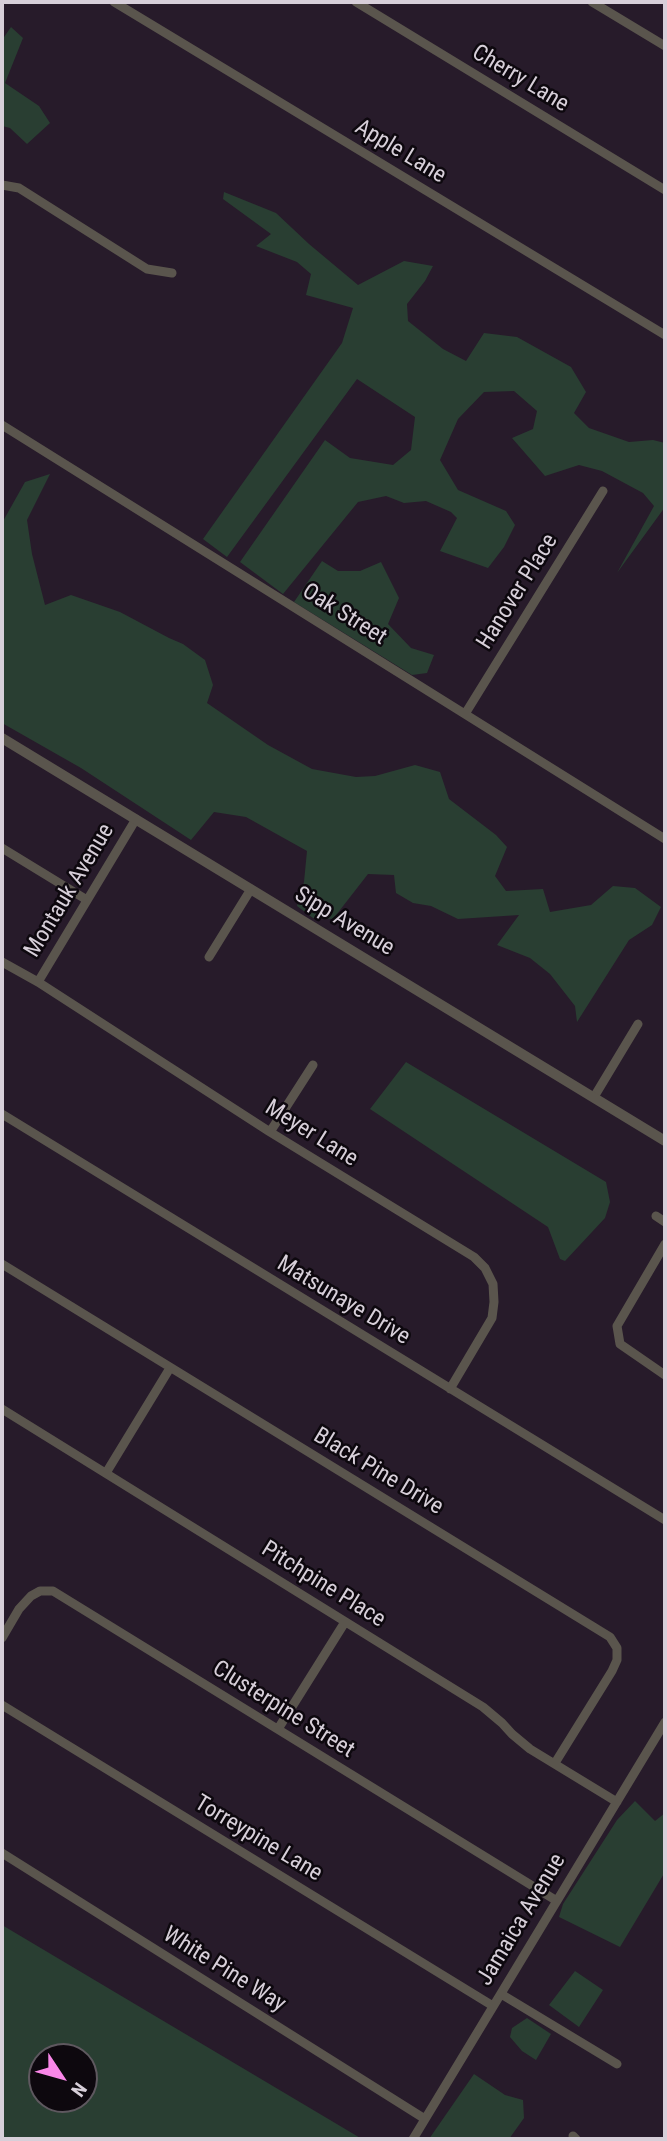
<!DOCTYPE html>
<style>
body{margin:0}
#map{position:relative;width:667px;height:2141px;overflow:hidden;background:#271b2a;font-family:"Roboto Condensed",sans-serif}
canvas{display:block}
.frame{position:absolute;inset:0;border:4px solid #d7cfd9;pointer-events:none}
.north{position:absolute;left:28px;top:2043px;width:70px;height:70px;box-sizing:border-box;background:#0d080e;border:2px solid #5e585f;border-radius:50%;rotate:126deg;font-size:19px;font-weight:700;line-height:28px;text-align:center;color:#d7cfd9}
.north::after{content:'';display:block;margin:auto;width:24px;height:32px;background:#f987e8;clip-path:polygon(50% 0,100% 100%,50% 72%,0 100%)}
</style>
<div id="map">
<canvas width="667" height="2141"></canvas>
<div class="frame"></div>
<div class="north">N</div>
</div>
<script>
const ctx = document.querySelector('canvas').getContext('2d');
ctx.lineJoin = 'round';
function paint(path, color) { ctx.fillStyle = color; ctx.fill(path, 'evenodd'); }
const poly = rows => new Path2D(rows.map(r => 'M' + r).join(''));
function stroke(path, color, width, dash) { ctx.strokeStyle = color; ctx.lineWidth = width; ctx.lineCap = dash ? 'butt' : 'round'; ctx.setLineDash(dash || []); ctx.stroke(path); }
function drawText(font, color, halo, rows, align = 'center') {
  ctx.font = font + ' "Roboto Condensed",sans-serif'; ctx.lineWidth = 5; ctx.setLineDash([]); ctx.textBaseline = 'middle'; ctx.strokeStyle = halo; ctx.fillStyle = color; for (const [text, x, y, turn = 0] of rows) {
    ctx.save(); ctx.translate(x, y); ctx.rotate((+turn || 0) * Math.PI / 180); ctx.textAlign = isNaN(turn) ? turn : align; if (halo) ctx.strokeText(text, 0, 0); ctx.fillText(text, 0, 0); ctx.restore();
  }
}
paint(poly([
 [11,27,23,38,5,83,39,106,50,123,27,144,10,128,2,126,2,40],
 [224,192,276,213,309,244,358,285,404,261,433,266,425,281,407,304,408,321,443,349,466,361,484,333,517,337,571,367,586,392,574,413,589,428,629,442,653,440,665,443,665,507,617,573,654,506,643,493,602,471,579,465,545,476,512,438,533,429,537,411,514,391,484,392,458,419,440,460,458,490,506,511,515,525,504,547,488,568,440,551,457,518,451,512,426,501,404,503,386,496,358,502,283,594,240,562,325,440,350,458,393,465,411,450,415,417,357,379,227,557,203,539,342,343,353,308,306,295,311,274,297,262,256,246,271,234,223,199],
 [50,474,27,520,32,554,45,605,71,595,120,612,169,638,183,644,205,660,213,685,207,703,268,745,312,769,356,777,375,776,415,765,440,772,449,799,496,835,507,847,495,876,506,891,543,889,550,912,591,905,613,886,635,888,661,907,652,925,629,940,577,1022,575,1006,550,974,530,958,497,945,519,915,458,919,431,906,413,903,396,893,394,875,368,874,333,919,313,918,297,906,304,882,307,851,246,817,214,812,191,840,81,768,2,723,2,523,25,482],
 [322,561,338,571,360,571,381,562,399,598,388,624,411,648,434,655,427,673,412,675,294,602],
 [406,1062,606,1182,610,1202,605,1218,565,1261,560,1259,548,1227,370,1109],
 [635,1801,655,1821,665,1813,665,1872,620,1947,559,1917,563,1904,617,1820],
 [2,1925,362,2139,2,2139],
 [42,2057,84,2057,84,2099,42,2099],
 [575,1971,603,1990,579,2027,549,2005],
 [527,2018,551,2034,536,2060,522,2051,510,2037,512,2028],
 [474,2074,505,2095,523,2100,524,2118,509,2139,429,2139]
]), '#293e32');
stroke(poly([
 [114,2,665,335],
 [356,2,665,190],
 [592,2,665,46],
 [2,185,19,188,147,269,172,273],
 [2,425,665,839],
 [465,714,603,491],
 [2,848,87,900],
 [209,957,251,889],
 [2,962,38,982,270,1132,474,1257,485,1268,493,1284,494,1302,492,1318,450,1389],
 [38,982,136,819],
 [594,1097,638,1024],
 [2,1114,665,1520],
 [270,1132,313,1065],
 [656,1216,665,1222],
 [665,1244,617,1326,620,1344,665,1375],
 [2,1264,610,1637,617,1648,617,1660,612,1671,555,1763],
 [2,1409,483,1707,502,1723,512,1734,530,1749,617,1802],
 [106,1473,170,1368],
 [2,1638,19,1609,31,1596,40,1591,53,1591,557,1901],
 [2,1705,493,2006],
 [278,1729,345,1622],
 [2,1853,425,2119],
 [501,1994,617,2064],
 [573,2136,576,2139],
 [413,2139,665,1722]
]), '#5a554d', 9);
stroke(poly([
 [2,738,665,1141]
]), '#5a554d', 10);
drawText('23px', '#d7cfd9', '#0d080e', [
 ["Cherry Lane",520,79,31],
 ["Apple Lane",400,152,31],
 ["Hanover Place",518,592,-58],
 ["Oak Street",344,615,32],
 ["Montauk Avenue",70,891,-59],
 ["Sipp Avenue",344,922,31],
 ["Meyer Lane",311,1134,32],
 ["Matsunaye Drive",343,1301,31],
 ["Black Pine Drive",378,1472,31],
 ["Pitchpine Place",323,1585,32],
 ["Clusterpine Street",283,1710,32],
 ["Torreypine Lane",258,1839,31],
 ["Jamaica Avenue",522,1920,-59],
 ["White Pine Way",224,1970,32]
]);
</script>
